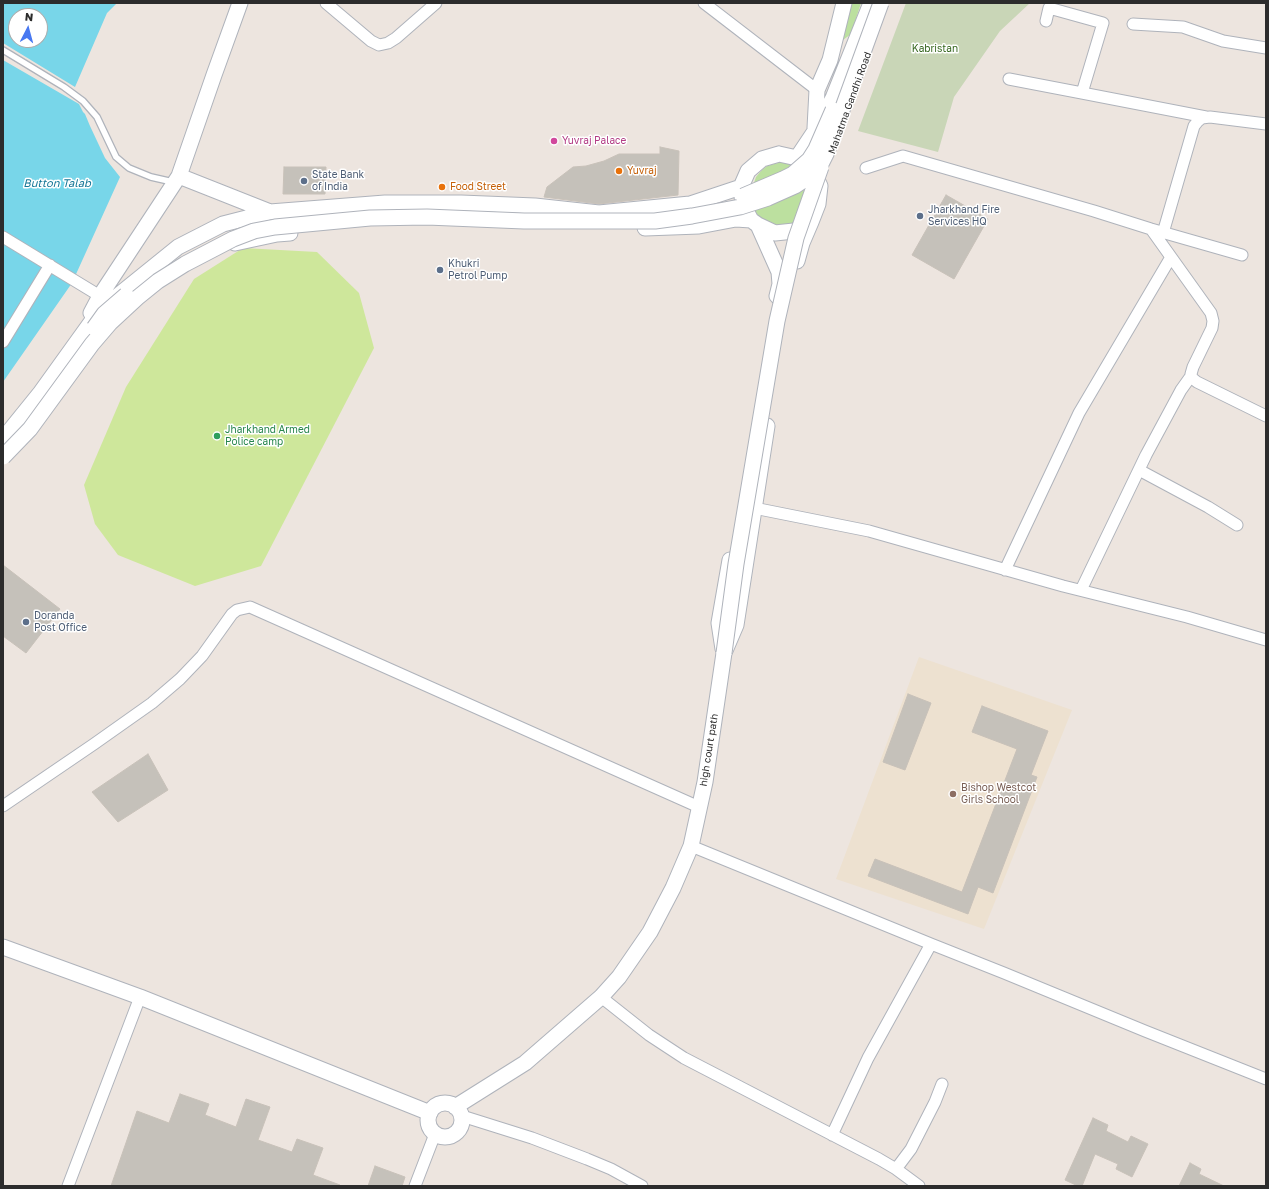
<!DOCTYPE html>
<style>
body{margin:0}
#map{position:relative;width:1269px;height:1189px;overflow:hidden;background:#ede5df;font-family:"Golos Text",sans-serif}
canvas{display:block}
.frame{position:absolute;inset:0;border:4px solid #2c2c2c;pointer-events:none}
.north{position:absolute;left:8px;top:8px;width:40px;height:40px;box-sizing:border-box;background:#fff;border:1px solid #ababab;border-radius:50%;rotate:6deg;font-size:11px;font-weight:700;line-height:16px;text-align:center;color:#2c2c2c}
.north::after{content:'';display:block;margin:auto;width:14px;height:18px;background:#4878f1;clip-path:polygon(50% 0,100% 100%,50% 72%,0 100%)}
</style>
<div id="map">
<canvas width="1269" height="1189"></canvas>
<div class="frame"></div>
<div class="north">N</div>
</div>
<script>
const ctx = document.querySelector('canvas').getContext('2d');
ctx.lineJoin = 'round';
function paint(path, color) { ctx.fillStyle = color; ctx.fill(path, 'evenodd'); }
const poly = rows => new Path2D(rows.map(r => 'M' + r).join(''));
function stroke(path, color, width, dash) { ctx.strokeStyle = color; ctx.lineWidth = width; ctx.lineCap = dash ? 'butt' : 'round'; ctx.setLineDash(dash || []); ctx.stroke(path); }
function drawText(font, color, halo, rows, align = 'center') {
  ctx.font = font + ' "Golos Text",sans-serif'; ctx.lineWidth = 3; ctx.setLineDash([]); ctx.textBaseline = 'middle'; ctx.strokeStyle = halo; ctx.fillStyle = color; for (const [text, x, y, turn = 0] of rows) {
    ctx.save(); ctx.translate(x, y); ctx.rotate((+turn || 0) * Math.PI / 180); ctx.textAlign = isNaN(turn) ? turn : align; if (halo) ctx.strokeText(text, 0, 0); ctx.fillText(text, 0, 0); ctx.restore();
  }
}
paint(poly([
 [919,657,1072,710,984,929,836,879]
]), '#ede1d0');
paint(poly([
 [852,3,861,3,851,34,843,40],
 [781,162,797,166,812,182,798,222,783,226,776,226,762,219,756,213,753,206,751,191,756,177,761,171,767,166]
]), '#bce09f');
paint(poly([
 [906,3,1030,3,1000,31,954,97,938,152,858,131]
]), '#c9d6b7');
paint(poly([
 [243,248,317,252,359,293,374,348,261,566,195,586,118,555,95,524,84,485,126,387,194,279]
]), '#cee79b');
paint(poly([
 [3,3,117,3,107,13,75,87,3,43],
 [16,16,40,16,40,40,16,40],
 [3,60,79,104,83,112,85,114,90,126,105,158,120,177,72,283,3,382]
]), '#78d6e9');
const building = poly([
 [660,147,679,151,678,195,599,204,544,197,547,187,573,167,586,166,604,161,619,154,660,154,660,147],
 [284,167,326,167,325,194,283,194,284,167],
 [946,195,988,219,954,279,912,255,946,195],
 [3,565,60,609,26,653,3,636,3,565],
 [908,694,931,703,905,770,883,762,908,694],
 [982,706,1048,731,1031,775,1037,777,993,893,978,887,968,914,868,876,875,859,962,892,1017,749,972,732,982,706],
 [148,754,168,790,118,822,92,792,148,754],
 [180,1094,209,1104,205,1115,236,1127,246,1099,270,1107,258,1140,292,1152,297,1139,323,1148,313,1175,340,1185,340,1186,111,1186,137,1111,169,1123,180,1094],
 [1093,1118,1108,1125,1106,1131,1128,1142,1131,1136,1148,1144,1132,1177,1116,1169,1118,1164,1095,1154,1082,1186,1078,1186,1065,1180,1093,1118],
 [1190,1163,1201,1169,1199,1174,1224,1186,1179,1186,1190,1163],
 [375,1166,405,1177,402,1186,368,1186,375,1166]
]);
paint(building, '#c5c1ba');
stroke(building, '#c8c1b9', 1);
const lane = poly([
 [3,50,64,87,83,101,97,117,116,157,129,168,151,177,173,182]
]);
const street = poly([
 [326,3,371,41,379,45,388,43,396,38,436,3],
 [704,3,817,90],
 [1046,21,1049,8,1103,23,1082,93,1206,117],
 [1133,24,1183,27,1223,41,1266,48],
 [1009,79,1082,93],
 [866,168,903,156,1094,211,1151,229,1242,255],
 [1151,229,1211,313,1213,321,1212,328,1193,367,1191,374,1192,378,1197,382,1266,416],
 [1163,233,1194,126,1198,121,1202,118,1210,117,1266,124],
 [3,237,100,296],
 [3,342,50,265],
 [1139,470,1208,507,1237,525],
 [754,508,869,531,1063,586,1187,617,1266,640],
 [1005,570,1079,413,1171,257],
 [1081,590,1146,455,1181,390,1191,376],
 [3,806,94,744,152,703,180,679,202,656,232,614,237,610,250,607,699,807],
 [691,846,931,944,1004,973,1145,1031,1266,1079],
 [601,997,649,1035,684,1058,879,1159,896,1169,919,1186],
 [462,1116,532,1138,587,1159,611,1169,642,1186],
 [832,1135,868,1058,931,944],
 [896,1169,911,1149,935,1102,942,1084],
 [68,1186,140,997],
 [415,1186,435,1134]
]);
const secondary = poly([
 [815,128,817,90,830,60,844,3],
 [779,154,797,158,812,169,820,186,818,204,811,222,794,231,775,233,758,225,751,220,743,205,741,187,748,171,762,159,779,154],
 [797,158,815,131,833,98,871,3],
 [179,176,270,212],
 [758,225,779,272,780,284,777,296],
 [645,228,699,226,736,219,751,220],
 [235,243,277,234,290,233],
 [797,261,802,243,811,222],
 [91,313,100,296,179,176,214,75,240,3],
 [3,439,41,392,100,310,178,247,223,224,270,212,385,203,461,203,535,206,599,213,690,204,741,187],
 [723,649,719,623,730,560],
 [3,947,140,997,430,1113],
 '428 1120a17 17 0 1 1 34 0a17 17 0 1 1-34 0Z',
 [455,1107,525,1063,601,997,619,977,650,932,673,888,691,846,705,782,724,653,736,625,767,426]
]);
stroke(lane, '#afb3bb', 8);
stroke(street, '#afb3bb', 13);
stroke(secondary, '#afb3bb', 17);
stroke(lane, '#fff', 5.5);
stroke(street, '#fff', 11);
stroke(secondary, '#fff', 15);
const secondaryBridge = poly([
 [743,196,783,179,793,174,809,160,816,149,833,110],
 [94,328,104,314,126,295],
 [3,457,30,429,92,344,110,323,137,298,158,281,185,264,233,239,254,231,275,227,370,218,427,217,524,221,655,221,692,216,740,207,768,198,795,186,804,180,815,171,822,162,826,154,881,3],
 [724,653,736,564,777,321,796,238,821,167]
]);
stroke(secondaryBridge, '#afb3bb', 17, []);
stroke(secondaryBridge, '#fff', 15);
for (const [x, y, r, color] of [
 [554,141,4,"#d1479c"],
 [619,171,4,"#e8710a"],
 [304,181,4,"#5c6f8a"],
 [442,187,4,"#e8710a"],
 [920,216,4,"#5c6f8a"],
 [440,270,4,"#5c6f8a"],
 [217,436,4,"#2e9e5b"],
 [26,622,4,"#5c6f8a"],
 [953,794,4,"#8d6e63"]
]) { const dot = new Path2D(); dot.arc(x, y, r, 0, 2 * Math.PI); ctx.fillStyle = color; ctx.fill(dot); stroke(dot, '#fff', 1.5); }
drawText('10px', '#35661e', '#fff', [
 ["Kabristan",935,49]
]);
drawText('10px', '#2c2c2c', '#fff', [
 ["Mahatma Gandhi Road",850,103,-70],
 ["high court path",709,750,-81]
]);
drawText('10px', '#b23c85', '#fff', [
 ["Yuvraj Palace",562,141]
], 'left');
drawText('10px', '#c56008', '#fff', [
 ["Yuvraj",627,171],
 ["Food Street",450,187]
], 'left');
drawText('10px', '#4e5e75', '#fff', [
 ["State Bank",312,175],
 ["of India",312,187],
 ["Jharkhand Fire",928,210],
 ["Services HQ",928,222],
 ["Khukri",448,264],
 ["Petrol Pump",448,276],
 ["Doranda",34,616],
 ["Post Office",34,628]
], 'left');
drawText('10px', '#27864d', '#fff', [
 ["Jharkhand Armed",225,430],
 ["Police camp",225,442]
], 'left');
drawText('10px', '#785e54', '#fff', [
 ["Bishop Westcot",961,788],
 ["Girls School",961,800]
], 'left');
drawText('italic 11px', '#157797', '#fff', [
 ["Button Talab",57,184]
]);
</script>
